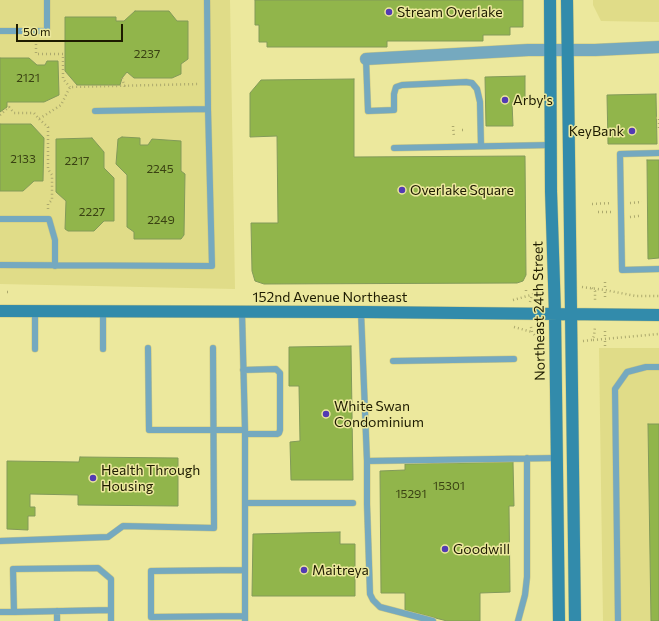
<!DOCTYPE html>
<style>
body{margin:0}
#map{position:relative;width:659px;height:621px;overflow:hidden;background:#ece89d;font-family:Commissioner,sans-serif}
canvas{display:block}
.scale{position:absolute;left:16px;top:24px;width:107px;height:18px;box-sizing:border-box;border:2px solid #1d1b00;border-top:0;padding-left:5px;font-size:12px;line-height:14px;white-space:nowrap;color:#1d1b00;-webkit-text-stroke:3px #ece89d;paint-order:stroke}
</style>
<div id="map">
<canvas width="659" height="621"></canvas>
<div class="scale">50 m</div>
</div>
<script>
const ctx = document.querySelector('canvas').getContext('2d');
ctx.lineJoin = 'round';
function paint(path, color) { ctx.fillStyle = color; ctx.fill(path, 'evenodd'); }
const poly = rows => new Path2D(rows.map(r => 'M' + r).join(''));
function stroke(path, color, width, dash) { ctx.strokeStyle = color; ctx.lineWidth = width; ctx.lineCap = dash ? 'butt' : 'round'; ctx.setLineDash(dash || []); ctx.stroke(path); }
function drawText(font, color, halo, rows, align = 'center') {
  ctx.font = font + ' Commissioner,sans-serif'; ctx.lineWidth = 3; ctx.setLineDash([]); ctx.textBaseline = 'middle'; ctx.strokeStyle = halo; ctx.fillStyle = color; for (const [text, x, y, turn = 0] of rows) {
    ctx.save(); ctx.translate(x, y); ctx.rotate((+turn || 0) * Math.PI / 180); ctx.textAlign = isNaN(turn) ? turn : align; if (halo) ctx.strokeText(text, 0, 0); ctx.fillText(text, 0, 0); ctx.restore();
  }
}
paint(poly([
 [0,0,230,0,235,289,0,284],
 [593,0,659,0,659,22,601,21,593,5],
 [599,348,659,348,659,621,603,621]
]), '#e0dc88');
const building = poly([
 [255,0,523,0,523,27,510,27,510,35,483,35,483,41,387,41,387,47,267,47,267,42,259,42,259,25,255,25,255,0],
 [135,11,169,11,177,21,188,21,188,59,181,64,181,74,172,78,134,78,127,72,122,78,120,85,77,85,65,71,65,17,116,17,116,21,124,21,135,11],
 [0,58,29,58,37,65,45,65,47,61,58,61,59,95,44,102,7,102,7,107,0,112,0,58],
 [525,76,525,102,512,102,513,126,486,126,485,77,525,76],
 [354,79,354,157,525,156,526,275,523,281,517,283,264,284,255,281,252,271,251,223,278,223,277,136,250,137,250,93,261,80,354,79],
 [656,94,657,144,608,144,607,95,656,94],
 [0,124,31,124,44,138,43,181,34,181,23,191,0,191,0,124],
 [122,137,140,138,140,145,148,145,152,139,181,141,181,171,185,174,184,235,181,239,134,239,134,232,127,227,127,175,116,164,118,139,122,137],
 [92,138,104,152,104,168,114,178,114,221,104,221,94,231,68,231,65,229,66,201,56,192,56,139,92,138],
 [647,160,659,160,659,258,648,259,647,160],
 [351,346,353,480,291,480,290,442,300,441,299,386,289,386,289,347,351,346],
 [648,424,659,424,659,621,651,621,648,424],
 [80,457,178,458,178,506,78,505,78,495,30,494,30,507,35,507,35,516,28,516,28,530,7,529,7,461,79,462,80,457],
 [513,462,514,506,509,506,510,592,480,593,480,621,447,621,405,610,405,593,381,593,380,471,405,470,405,464,513,462],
 [340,532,340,544,355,544,355,596,252,596,253,534,340,532]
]);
paint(building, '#91b54b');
stroke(building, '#829a59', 1);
const lane = poly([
 [0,31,47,31,47,0],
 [366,59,368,111,394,110,394,94,396,87,402,85,466,82,472,83,477,89,480,102,481,146],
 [95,111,208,109],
 [394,148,551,145],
 [659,153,620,154,622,270,659,269],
 [0,219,49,219,55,240,55,266],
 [0,265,212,266,208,109,207,0],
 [35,311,35,349],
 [242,312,245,430,245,621],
 [361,312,367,461,367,504,370,594,373,600,380,607,433,621],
 [148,348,149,430,245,430],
 [103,349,103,311],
 [393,361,514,359],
 [243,370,276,369,280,373,280,430,279,433,277,434,245,434],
 [367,461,557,458],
 [245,503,353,503],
 [0,541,108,537,123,526,214,528,213,348],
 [245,570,151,571,151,617,245,616],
 [0,612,14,612,13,569,98,568,111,579,111,621],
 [14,612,111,610],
 [57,621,57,611],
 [518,621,525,595,527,577,527,458],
 [618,621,615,389,627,372,646,367,659,367]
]);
const street = poly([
 [366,59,528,50,595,50,659,47]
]);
const secondary = poly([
 [550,0,551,191,555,314,559,621],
 [567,0,575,621],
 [0,311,361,312,659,315]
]);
stroke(lane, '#cbc784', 7);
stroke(street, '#cbc784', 13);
stroke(secondary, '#cbc784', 13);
stroke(poly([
 [36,40,36,54,63,54,63,79,70,87],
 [122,78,125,87],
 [0,115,9,107,14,113,34,113,39,119,61,105,70,87,199,84],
 [656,118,659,118,659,131],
 [39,119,48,127,48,169,52,175,52,200,48,204,48,211],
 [453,126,454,137],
 [462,130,466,130],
 [630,203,642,202],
 [592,204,612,203],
 [598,212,612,212],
 [630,217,639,216],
 [605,282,605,287],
 [582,287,605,290,636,296,659,296],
 [592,288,595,291,595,302],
 [526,290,526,294],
 [7,292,11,292],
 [605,292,605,297],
 [513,300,531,295],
 [530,302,532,295,537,290,541,288],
 [514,327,532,332],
 [531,327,532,332,538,339,544,341],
 [605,331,605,336],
 [593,340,659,334],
 [583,341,592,340,594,336,595,327],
 [605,341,605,347]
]), '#aca96d', 2.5, [1, 3]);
stroke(lane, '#75a9bf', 6);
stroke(street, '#75a9bf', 12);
stroke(secondary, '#328bab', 12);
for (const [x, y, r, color] of [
 [389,12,4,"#533bb3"],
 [505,100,4,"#533bb3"],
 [632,131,4,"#533bb3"],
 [402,190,4,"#533bb3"],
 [326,414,4,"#533bb3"],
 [93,478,4,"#533bb3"],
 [445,549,4,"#533bb3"],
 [304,570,4,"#533bb3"]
]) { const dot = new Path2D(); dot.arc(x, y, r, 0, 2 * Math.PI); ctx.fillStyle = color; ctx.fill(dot); stroke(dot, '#ece89d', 1.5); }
drawText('12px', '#3a4213', null, [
 ["2237",147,54],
 ["2121",28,78],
 ["2133",23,159],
 ["2217",77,161],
 ["2245",160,169],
 ["2227",92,212],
 ["2249",161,220],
 ["15301",449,486],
 ["15291",411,494]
]);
drawText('14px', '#1d1b00', '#ece89d', [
 ["Stream Overlake",397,12],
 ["Arby's",513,100],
 ["KeyBank",624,131,"right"],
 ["Overlake Square",410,190],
 ["White Swan",334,406],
 ["Condominium",334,422],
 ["Health Through",101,470],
 ["Housing",101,486],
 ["Goodwill",453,549],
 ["Maitreya",312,570]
], 'left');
drawText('14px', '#1d1b00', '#ece89d', [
 ["152nd Avenue Northeast",330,297],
 ["Northeast 24th Street",539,311,-91]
]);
</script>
